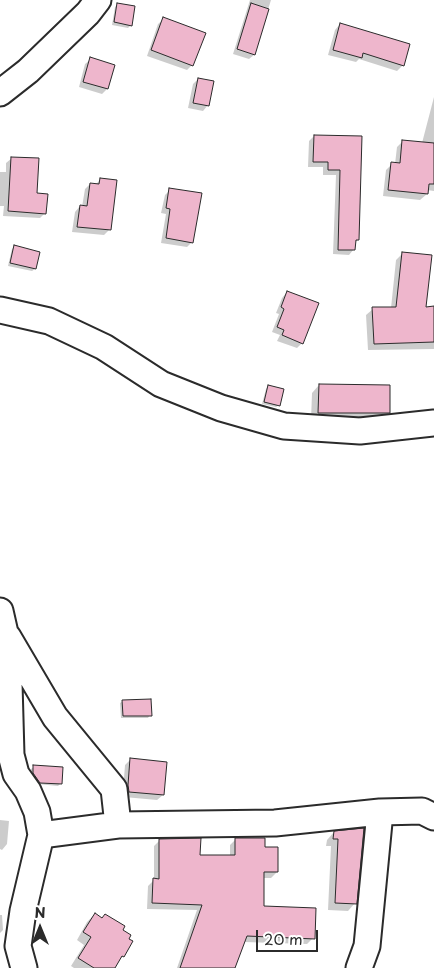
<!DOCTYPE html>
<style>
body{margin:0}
#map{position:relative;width:434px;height:968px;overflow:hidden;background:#fff;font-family:"Playpen Sans",sans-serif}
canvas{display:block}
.north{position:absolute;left:15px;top:903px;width:50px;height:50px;-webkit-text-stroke:4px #fff;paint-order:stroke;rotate:0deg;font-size:14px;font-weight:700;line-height:20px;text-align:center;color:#2b2b2b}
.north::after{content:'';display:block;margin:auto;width:18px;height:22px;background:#2b2b2b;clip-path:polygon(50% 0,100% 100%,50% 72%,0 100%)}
.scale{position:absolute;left:256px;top:930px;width:62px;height:22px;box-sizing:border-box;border:2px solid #2b2b2b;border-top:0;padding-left:6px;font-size:15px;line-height:18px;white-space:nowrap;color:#2b2b2b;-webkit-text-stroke:4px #fff;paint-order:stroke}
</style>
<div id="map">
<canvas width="434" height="968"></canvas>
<div class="north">N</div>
<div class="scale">20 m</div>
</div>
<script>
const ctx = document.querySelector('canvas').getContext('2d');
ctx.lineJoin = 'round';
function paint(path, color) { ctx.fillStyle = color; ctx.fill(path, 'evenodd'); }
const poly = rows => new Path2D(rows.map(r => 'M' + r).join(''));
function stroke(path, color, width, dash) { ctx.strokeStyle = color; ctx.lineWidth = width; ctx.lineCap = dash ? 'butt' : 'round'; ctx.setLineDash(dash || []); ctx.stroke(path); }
paint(poly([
 [250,0,271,0,254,55,249,59,233,54],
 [118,4,131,25,128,28,112,25,115,7],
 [164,19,192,65,187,70,147,56,158,24],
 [340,24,403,65,397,71,359,59,356,62,328,55,335,30],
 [91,59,107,89,102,94,79,87,85,64],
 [198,79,208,105,203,111,188,108,193,84],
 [434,97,434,191,427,190,427,194,420,200,383,196,386,170,392,164,395,164,397,147,403,141,422,143],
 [314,136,360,137,358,240,354,243,354,249,349,255,333,254,336,175,323,175,323,167,308,167,309,141],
 [12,158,35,194,45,213,40,218,3,216,4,206,0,206,0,172,6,172,6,163],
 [101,179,109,230,104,235,72,232,75,212,80,206,82,207,85,189,90,184,95,185],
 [170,190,192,242,187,247,161,243,166,214,161,213,165,195],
 [14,247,38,253,35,269,32,271,8,266,12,249],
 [403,253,424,308,434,308,434,349,368,350,366,315,373,309,391,308,396,260],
 [287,292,302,343,297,348,277,341,280,335,272,332,279,314,276,313,282,298],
 [319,385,389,413,381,420,311,420,312,393],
 [268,386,279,405,276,407,262,404,266,389],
 [123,701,150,715,148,718,121,718,120,703],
 [131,759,163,795,157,800,124,797,123,791,125,765],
 [34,767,61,783,58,786,37,784,31,776,31,769],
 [0,820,9,821,7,844,2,850,0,849],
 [363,830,355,903,348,911,328,910,331,846,326,846,327,840,334,832],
 [236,839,263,848,277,872,271,878,263,878,263,907,313,938,307,944,244,942,235,968,177,968,197,910,147,909,148,886,154,880,154,846,160,840,199,856,230,856,230,845],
 [95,914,123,956,112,968,74,968,71,966,84,945,77,940,87,922],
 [0,915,2,915,3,930,0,933]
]), '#0003');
const building = poly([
 [117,3,135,6,132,26,114,22,117,3],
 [251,3,269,9,255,55,237,49,251,3],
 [163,17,206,33,193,66,151,50,163,17],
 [340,23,410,44,404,66,363,53,362,58,333,50,340,23],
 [90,57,115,65,108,89,83,82,90,57],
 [198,78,214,81,209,106,193,103,198,78],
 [314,135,362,136,359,240,356,240,355,250,338,250,340,170,328,170,328,162,313,162,314,135],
 [402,140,434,143,434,184,429,184,428,194,388,190,391,162,400,163,402,140],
 [11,157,39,158,37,193,48,194,46,214,8,211,11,157],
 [100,178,117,180,111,230,77,227,80,205,87,206,90,183,99,184,100,178],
 [169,188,202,193,193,243,166,238,170,209,166,208,169,188],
 [14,245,40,252,36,269,10,263,14,245],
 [402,252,432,255,426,307,434,306,434,342,374,344,372,307,396,307,402,252],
 [287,291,319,303,303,344,282,335,284,330,277,327,284,309,281,307,287,291],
 [319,384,390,385,390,413,318,413,319,384],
 [268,385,284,389,280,406,264,402,268,385],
 [151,699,152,716,123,716,122,700,151,699],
 [130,758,167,762,164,795,129,792,128,785,130,758],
 [33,765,63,767,62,784,40,783,33,773,33,765],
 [364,828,357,904,335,903,338,839,333,839,334,831,364,828],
 [201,838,200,855,235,855,235,838,265,838,265,847,278,847,278,872,264,872,264,906,316,908,315,939,247,936,235,968,180,968,202,905,152,903,153,878,159,879,159,839,201,838],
 [95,913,102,918,105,914,125,926,123,930,131,935,129,939,133,941,124,957,122,956,115,968,94,968,78,958,91,937,83,932,95,913]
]);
paint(building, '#eeb6cc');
stroke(building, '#2b2b2b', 1);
const minor = poly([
 [0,93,28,71,88,13,98,0],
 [0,310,49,321,104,347,161,384,221,408,284,426,360,431,434,423],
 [0,611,5,633,9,683,11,755,16,774,28,791,37,812,41,835,23,911,18,946,24,968],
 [8,637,55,717,114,789,118,825],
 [41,835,118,825,275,823,380,812,422,811,434,817],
 [359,968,367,946,380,812]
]);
stroke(minor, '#2b2b2b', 29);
stroke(minor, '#fff', 25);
</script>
